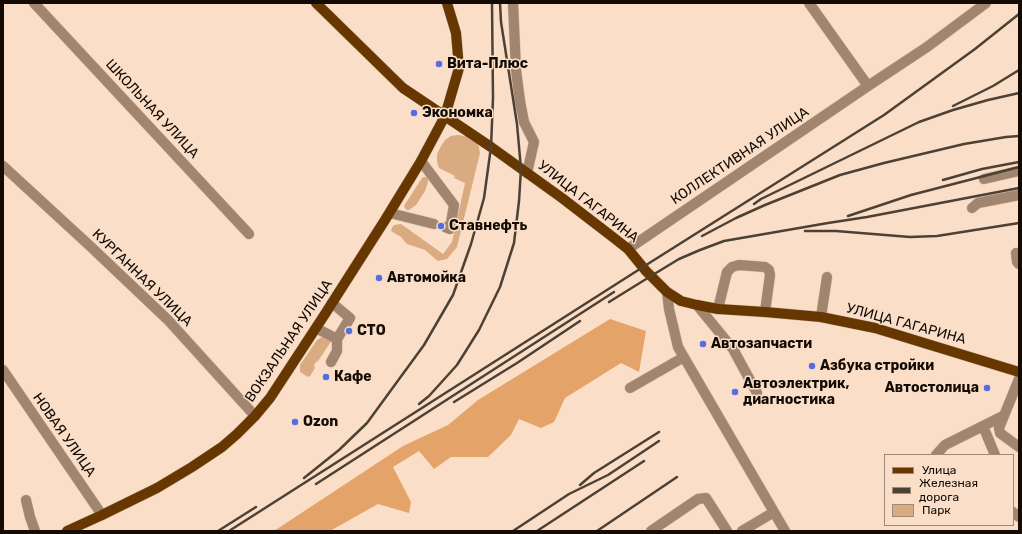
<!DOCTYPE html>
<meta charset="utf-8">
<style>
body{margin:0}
#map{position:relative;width:1022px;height:534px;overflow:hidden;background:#fadec8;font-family:Rubik,sans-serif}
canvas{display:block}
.frame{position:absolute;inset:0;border:4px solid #130b04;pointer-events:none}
.legend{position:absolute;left:884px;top:454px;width:130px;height:72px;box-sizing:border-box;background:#fadec8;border:1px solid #9e8a7a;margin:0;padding:5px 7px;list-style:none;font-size:12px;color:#130b04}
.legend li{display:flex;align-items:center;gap:8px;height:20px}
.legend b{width:20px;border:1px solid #9e8a7a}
</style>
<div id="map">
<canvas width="1022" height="534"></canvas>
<div class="frame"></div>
<ul class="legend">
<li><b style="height:5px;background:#663700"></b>Улица</li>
<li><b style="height:5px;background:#4d4035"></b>Железная дорога</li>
<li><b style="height:11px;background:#daaa81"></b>Парк</li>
</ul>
</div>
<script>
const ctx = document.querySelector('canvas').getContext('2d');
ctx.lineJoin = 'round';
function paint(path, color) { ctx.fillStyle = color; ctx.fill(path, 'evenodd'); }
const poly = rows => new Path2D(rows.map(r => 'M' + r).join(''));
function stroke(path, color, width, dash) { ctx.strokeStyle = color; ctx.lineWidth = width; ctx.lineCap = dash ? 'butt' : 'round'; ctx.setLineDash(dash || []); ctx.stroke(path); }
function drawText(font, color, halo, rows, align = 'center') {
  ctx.font = font + ' Rubik,sans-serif'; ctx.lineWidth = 3; ctx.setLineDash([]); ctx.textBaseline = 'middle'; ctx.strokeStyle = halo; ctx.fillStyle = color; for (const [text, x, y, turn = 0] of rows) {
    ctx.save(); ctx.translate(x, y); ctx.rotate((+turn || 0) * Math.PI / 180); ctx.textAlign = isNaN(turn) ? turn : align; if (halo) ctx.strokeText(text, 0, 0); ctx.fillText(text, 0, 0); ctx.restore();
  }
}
paint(poly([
 [458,135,469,137,478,143,480,153,457,247,447,259,438,261,425,250,407,244,401,237,391,231,392,228,394,225,401,224,443,254,452,242,465,183,454,178,455,176,439,168,437,162,437,154,441,146,445,140,451,136],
 [424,177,426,177,428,178,428,182,425,191,416,205,409,210,407,210,405,208,404,206,422,178],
 [322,337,332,340,318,361,316,362,314,365,315,368,310,376,308,377,300,372,300,365,317,340]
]), '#daaa81');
paint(poly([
 [610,319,646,331,639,372,621,363,565,398,554,422,541,428,519,419,511,435,488,457,451,457,434,469,419,451,393,467,411,502,409,513,378,504,330,531,274,531,403,446,448,425,478,400]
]), '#e4a469');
const minor = poly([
 [34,3,249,234],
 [513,3,516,70,520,101,524,122,534,142,527,173],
 [809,3,868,86],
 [421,161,454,205,450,229,445,227],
 [3,166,90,246,168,320,255,416],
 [984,179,1019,171],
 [972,208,978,203,1019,195],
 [390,213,434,224],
 [628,249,868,86,927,47,986,3],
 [1016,253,1017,262,1019,264],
 [667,292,669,309,678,347,785,531],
 [697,305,733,349,757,393],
 [718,309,727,272,732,267,739,265,765,267,769,270,770,275,765,312],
 [821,317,827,277],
 [316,328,337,339,350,318,332,303],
 [331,362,337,351,337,339],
 [3,370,102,515],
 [1019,379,999,428,1000,433,1019,447],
 [630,388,684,357],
 [983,426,995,455],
 [936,455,945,445,1003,416],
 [26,500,30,517,35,531],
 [1013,512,1019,517],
 [651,531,698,499,706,498,727,531],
 [742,531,774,512]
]);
const major = poly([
 [316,3,403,88,491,147,562,198,614,238,628,249,646,271,667,292,681,301,697,305,718,309,765,312,821,317,875,328,1019,372],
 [67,531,102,515,157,488,192,467,222,447,237,434,255,416,270,398,325,314,385,220,421,161,445,116,459,68,456,33,447,3]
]);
stroke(minor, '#d5bca9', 11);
stroke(major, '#d5bca9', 11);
stroke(minor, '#a1856e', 10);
stroke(major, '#663700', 10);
stroke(poly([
 [953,106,993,86,1019,70],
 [943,180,982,169,1019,162],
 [754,204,761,199,919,122,953,110,988,100,1019,93],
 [848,216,911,195,1019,167],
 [805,231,836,231,910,237,937,236,1019,223],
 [702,236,736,218,765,205,840,175,884,163,964,144,1006,137,1019,136],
 [609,302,651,276,679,259,700,250,724,241,828,223,867,217,1019,188],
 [454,402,517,363,580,321],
 [419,404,429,396,457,365,479,330,500,287,514,243,519,201,521,169,517,124,501,22,500,3],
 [304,478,339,450,367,423,424,345,453,295,471,244,484,198,491,147,493,98,492,3],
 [316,484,614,292],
 [580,485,594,473,659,432],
 [218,531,256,507],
 [229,531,643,267,884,115,975,49,1019,14],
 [513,531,569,494,608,475,659,441],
 [537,531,644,461],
 [597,531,677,477]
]), '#4d4035', 2.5);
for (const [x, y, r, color] of [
 [439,64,4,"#576ce2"],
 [414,113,4,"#576ce2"],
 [441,226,4,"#576ce2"],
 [379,278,4,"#576ce2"],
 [349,331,4,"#576ce2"],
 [703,344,4,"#576ce2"],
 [812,366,4,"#576ce2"],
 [326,377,4,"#576ce2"],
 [987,388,4,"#576ce2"],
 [735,392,4,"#576ce2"],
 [295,422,4,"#576ce2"]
]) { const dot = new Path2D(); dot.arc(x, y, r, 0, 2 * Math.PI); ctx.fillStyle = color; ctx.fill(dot); stroke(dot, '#fadec8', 1.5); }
drawText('bold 14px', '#130b04', '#fadec8', [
 ["Вита-Плюс",447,64],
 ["Экономка",422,113],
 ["Ставнефть",449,226],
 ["Автомойка",387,278],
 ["СТО",357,331],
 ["Автозапчасти",711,344],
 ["Азбука стройки",820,366],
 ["Кафе",334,377],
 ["Автоэлектрик,",743,384],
 ["диагностика",743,400],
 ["Автостолица",979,388,"right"],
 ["Ozon",303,422]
], 'left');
drawText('14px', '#130b04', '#fadec8', [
 ["ШКОЛЬНАЯ УЛИЦА",152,109,47],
 ["КОЛЛЕКТИВНАЯ УЛИЦА",740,156,-34],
 ["УЛИЦА ГАГАРИНА",588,202,38],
 ["КУРГАННАЯ УЛИЦА",142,278,44],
 ["УЛИЦА ГАГАРИНА",906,324,15],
 ["ВОКЗАЛЬНАЯ УЛИЦА",289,341,-56],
 ["НОВАЯ УЛИЦА",64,435,55]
]);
</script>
